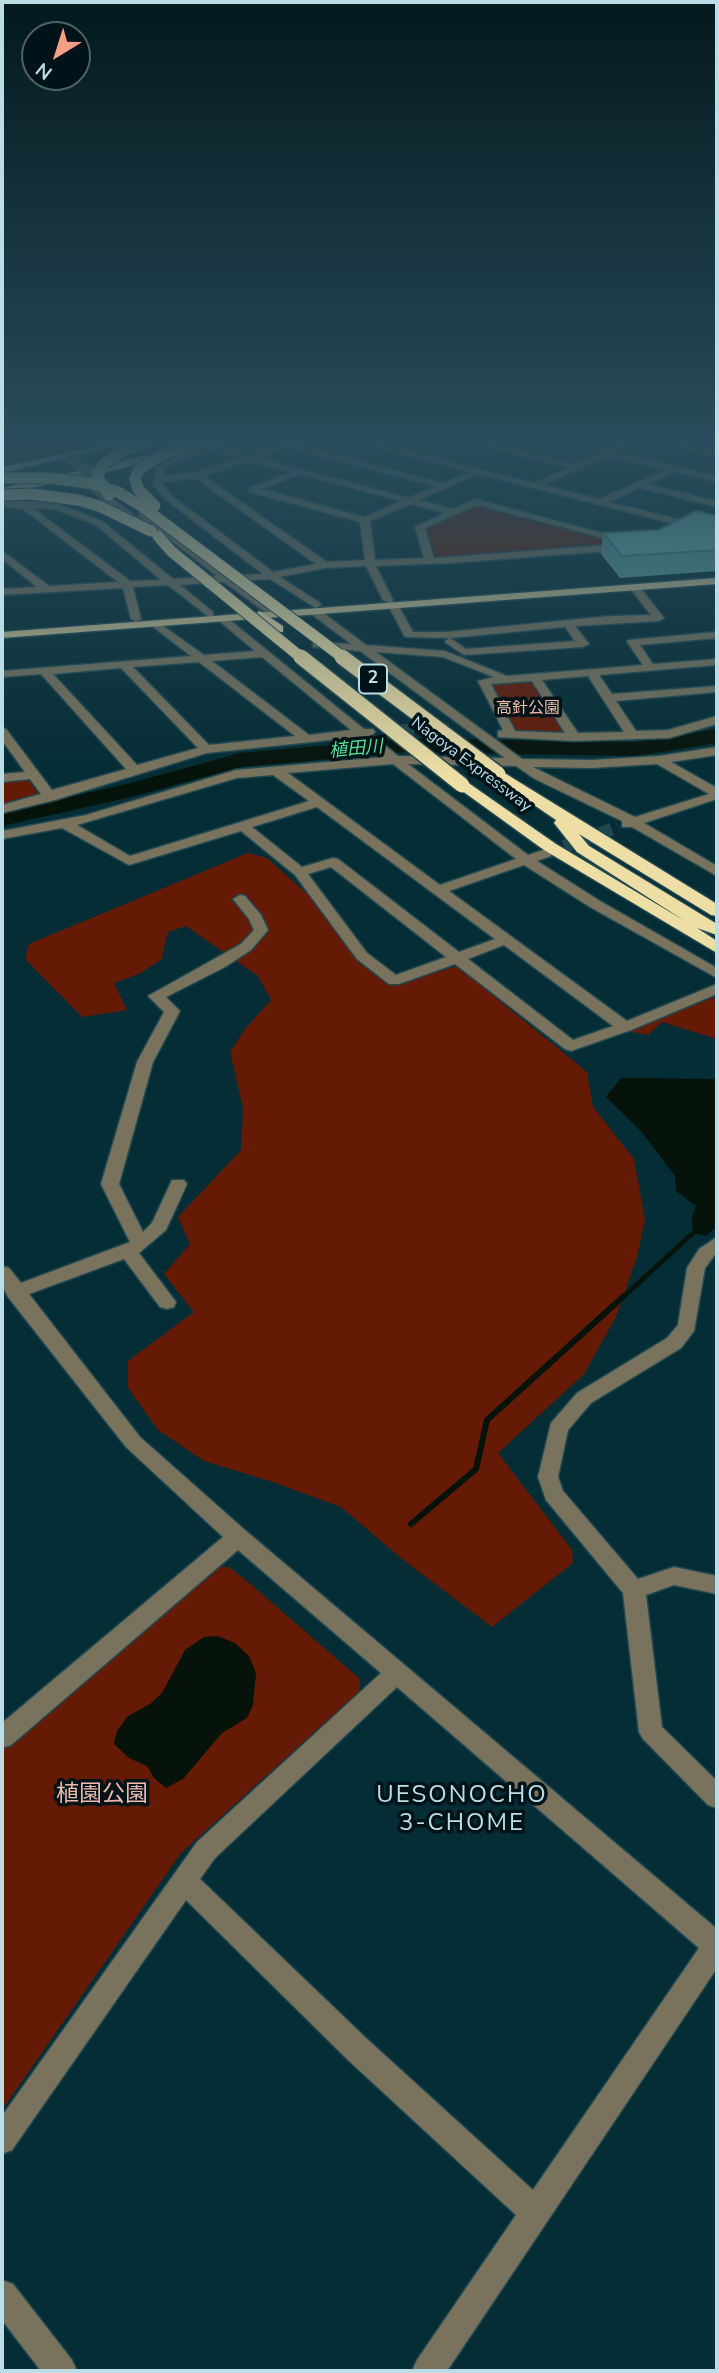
<!DOCTYPE html>
<meta charset="utf-8">
<style>
body{margin:0}
#map{position:relative;width:719px;height:2373px;overflow:hidden;background:#052d35;font-family:"Nunito Sans",sans-serif}
canvas{display:block}
.frame{position:absolute;inset:0;border:4px solid #bcdde6;pointer-events:none}
.north{position:absolute;left:21px;top:21px;width:70px;height:70px;box-sizing:border-box;background:#001318;border:2px solid #4b646a;border-radius:50%;rotate:218deg;font-size:19px;font-weight:700;line-height:28px;text-align:center;color:#bcdde6}
.north::after{content:'';display:block;margin:auto;width:24px;height:32px;background:#f49e88;clip-path:polygon(50% 0,100% 100%,50% 72%,0 100%)}
</style>
<div id="map">
<canvas width="719" height="2373"></canvas>
<div class="frame"></div>
<div class="north">N</div>
</div>
<script>
const ctx = document.querySelector('canvas').getContext('2d');
ctx.lineJoin = 'round';
function paint(path, color) { ctx.fillStyle = color; ctx.fill(path, 'evenodd'); }
const poly = rows => new Path2D(rows.map(r => 'M' + r).join(''));
function stroke(path, color, width, dash) { ctx.strokeStyle = color; ctx.lineWidth = width; ctx.lineCap = dash ? 'butt' : 'round'; ctx.setLineDash(dash || []); ctx.stroke(path); }
function drawText(font, color, halo, rows, align = 'center') {
  ctx.font = font + ' "Nunito Sans","Noto Sans JP",sans-serif'; ctx.lineWidth = 7; ctx.setLineDash([]); ctx.textBaseline = 'middle'; ctx.strokeStyle = halo; ctx.fillStyle = color; for (const [text, x, y, turn = 0] of rows) {
    ctx.save(); ctx.translate(x, y); ctx.rotate((+turn || 0) * Math.PI / 180); ctx.textAlign = isNaN(turn) ? turn : align; if (halo) ctx.strokeText(text, 0, 0); ctx.fillText(text, 0, 0); ctx.restore();
  }
}
paint(poly([
 [2,444,100,444,2,466],
 [475,504,627,542,625,545,434,558,424,527],
 [525,679,533,681,565,732,516,731,492,684],
 [28,780,39,794,36,797,2,804,2,781],
 [248,853,267,858,314,900,358,957,393,985,457,966,587,1072,593,1107,634,1159,645,1220,637,1257,616,1317,584,1374,498,1453,572,1550,573,1563,492,1627,402,1559,341,1507,273,1482,204,1461,158,1430,128,1388,128,1361,194,1312,164,1274,190,1244,178,1217,241,1150,243,1108,230,1052,245,1029,271,1000,258,976,186,926,168,932,161,960,139,974,114,983,127,1010,82,1017,25,959,29,944],
 [717,996,717,1039,662,1022,648,1035,627,1031],
 [220,1567,229,1567,248,1582,360,1679,360,1691,181,1853,2,2110,2,1749]
]), '#651a05');
paint(poly([
 [621,1078,717,1079,717,1226,706,1236,693,1233,692,1216,696,1206,676,1191,675,1176,641,1131,606,1097],
 [217,1636,235,1643,249,1656,256,1673,253,1705,247,1718,222,1733,183,1779,166,1788,154,1778,147,1766,129,1758,114,1744,117,1731,128,1716,150,1704,162,1693,185,1650,204,1637]
]), '#05130a');
stroke(poly([
 [622,1298,693,1233]
]), '#05130a', 5);
stroke(poly([
 [411,1524,476,1469,487,1420,624,1296]
]), '#05130a', 6);
paint(poly([
 [717,729,717,743,635,756,407,752,241,767,131,797,2,826,2,812,127,784,240,753,407,738,635,742,717,729]
]), '#05130a');
stroke(poly([
 [382,731,449,730],
 [546,853,618,827]
]), '#204750', 13, [13, 6]);
const minor = poly([
 [217,444,231,444,227,447,249,455,282,444,294,444,443,483,469,472,366,444,379,444,534,483,568,468,476,444,490,444,575,464,621,444,632,444,616,452,717,476,717,482,676,472,648,484,717,501,717,507,640,488,609,502,717,529,717,535,478,474,419,500,453,509,476,499,631,541,626,544,477,505,425,528,434,558,623,544,628,547,623,550,451,563,376,566,393,600,392,602,397,603,413,632,446,632,610,616,651,615,629,587,634,584,638,585,664,618,659,621,575,626,589,644,583,647,464,655,446,643,445,641,449,638,405,637,388,605,389,603,383,600,366,566,325,568,280,577,320,603,321,605,316,608,270,579,236,581,276,612,277,614,272,617,224,582,180,585,213,612,213,616,209,617,168,585,133,587,141,619,136,622,131,619,123,588,2,595,2,589,37,587,2,559,2,551,49,586,118,582,23,509,2,506,2,500,55,503,102,521,173,579,217,576,139,516,139,512,145,512,228,576,263,574,166,500,153,485,156,469,166,459,217,444],
 [287,448,435,486,409,498,258,458,287,448],
 [219,449,240,458,196,472,164,476,164,470,172,463,219,449],
 [609,456,666,470,599,499,543,485,609,456],
 [249,461,291,472,249,488,249,492,360,522,365,560,327,562,204,476,249,461],
 [300,474,401,501,364,517,262,489,300,474],
 [195,478,316,564,273,572,172,496,163,485,163,482,195,478],
 [411,504,444,513,415,527,424,558,375,560,370,521,411,504],
 [33,508,54,509,96,525,161,580,130,581,33,508],
 [565,627,575,641,466,649,450,638,565,627],
 [667,444,682,444,717,451,717,457,667,444],
 [79,474,146,524,146,528,140,528,76,479,74,477,79,474],
 [310,609,318,609,366,645,445,651,507,676,643,665,627,642,628,640,717,632,717,638,640,645,653,664,717,659,717,665,599,675,612,694,717,686,717,692,616,701,636,731,668,730,717,716,717,724,669,738,574,741,498,737,498,731,503,730,478,681,494,677,443,657,376,652,522,759,592,760,659,756,717,747,717,755,671,762,717,788,717,799,644,823,717,866,717,876,632,827,622,827,622,821,535,779,516,766,408,764,528,855,546,849,551,850,551,856,537,861,600,901,717,968,717,978,590,907,524,865,449,891,627,1021,717,984,717,994,631,1030,571,1051,565,1049,455,964,399,984,389,984,357,959,295,875,241,831,129,865,62,828,2,839,2,831,86,815,236,770,384,757,359,737,207,753,55,800,2,813,2,805,41,794,30,779,2,782,2,774,25,772,2,740,2,728,6,729,52,790,126,769,41,674,2,677,2,671,191,656,152,626,151,624,156,621,204,655,255,651,217,619,226,617,364,729,373,729,375,732,372,735,398,756,505,758,360,651,313,647,313,643,317,642,351,644,310,613,310,609],
 [262,657,351,730,309,735,212,661,262,657],
 [199,662,295,736,209,745,133,667,199,662],
 [121,668,198,748,137,765,53,674,121,668],
 [588,676,624,732,578,733,542,680,588,676],
 [532,681,565,733,515,731,491,684,532,681],
 [393,764,516,859,440,885,288,773,393,764],
 [657,764,709,794,635,817,533,767,592,768,657,764],
 [273,775,309,801,130,856,77,825,237,778,273,775],
 [317,807,495,939,459,952,338,859,333,858,302,867,252,827,317,807],
 [331,867,446,957,396,975,367,953,308,874,331,867],
 [504,945,613,1026,573,1040,468,959,504,945],
 [240,895,245,896,261,915,268,930,251,950,225,967,166,997,180,1011,153,1062,119,1184,143,1232,152,1223,172,1180,184,1180,187,1184,166,1230,139,1253,176,1302,174,1307,167,1309,160,1307,124,1259,29,1294,140,1437,246,1531,717,1929,717,1968,447,2371,412,2371,417,2360,516,2215,347,2059,186,1900,12,2150,2,2154,2,2116,197,1842,381,1673,238,1550,11,1745,2,1748,2,1723,223,1537,126,1447,8,1297,2,1285,2,1266,9,1268,21,1283,130,1242,101,1184,137,1062,164,1012,148,996,241,944,254,930,249,919,233,899,240,895],
 [397,1687,699,1948,533,2190,367,2039,200,1879,215,1858,397,1687],
 [717,1237,717,1252,705,1268,694,1331,681,1348,591,1403,568,1430,558,1477,563,1491,638,1579,674,1567,717,1576,717,1594,674,1585,646,1595,662,1727,717,1781,717,1808,708,1805,643,1739,639,1732,623,1593,546,1500,538,1477,551,1423,577,1393,667,1338,678,1325,687,1268,699,1249,717,1237],
 [2,2280,13,2284,72,2360,77,2371,41,2371,2,2320,2,2280]
]);
const major = poly([
 [717,578,717,584,2,638,2,632,717,578]
]);
const highway = poly([
 [107,444,125,444,2,473,2,467,107,444],
 [199,444,216,444,90,476,2,494,2,488,199,444],
 [260,611,283,626,283,632,273,632,255,618,254,615,260,611],
 [498,769,717,904,717,916,711,915,579,834,589,846,717,924,717,935,697,928,717,941,717,953,544,850,454,785,457,782,467,782,556,844,685,921,577,852,554,823,556,820,493,777,490,774,498,769]
]);
stroke(minor, '#224951', 3);
stroke(major, '#224951', 3);
stroke(highway, '#224951', 3);
paint(minor, '#79735d');
paint(major, '#ccc091');
paint(highway, '#eddea5');
const minorBridge = poly([
 [70,459,87,471]
]);
const highwayBridgeFar1 = poly([
 [2,478,49,478,89,483,118,492,140,505,345,659],
 [2,495,31,494,78,500,99,506,151,531],
 [109,495,97,476,103,465,124,450,143,444],
 [155,506,138,489,135,479,139,469,161,455,192,444],
 [158,536,171,551,303,659]
]);
const highwayBridge = poly([
 [301,657,462,785],
 [342,657,498,774]
]);
stroke(minorBridge, '#224951', 11, []);
stroke(highwayBridgeFar1, '#224951', 13, []);
stroke(highwayBridge, '#224951', 18, []);
stroke(minorBridge, '#79735d', 10);
stroke(highwayBridgeFar1, '#eddea5', 11);
stroke(highwayBridge, '#eddea5', 15);
paint(poly([
 [717,516,717,571,620,578,601,554,603,533,659,530]
]), '#5fa0a0');
const building = poly([
 [696,511,717,516,717,550,622,556,603,533,659,530,696,511]
]);
paint(building, '#6fbaba');
stroke(building, '#4e8282', 2);
const sky = ctx.createLinearGradient(0, 0, 0, 776);
sky.addColorStop(0, '#03191d');
sky.addColorStop(0.57, '#2a4c5c');
sky.addColorStop(1, '#2a4c5c00');
ctx.fillStyle = sky;
ctx.fillRect(0, 0, 719, 776);
drawText('16px', '#efb9aa', '#001318', [
 ["高針公園",528,709]
]);
drawText('16px', '#bcdde6', '#001318', [
 ["Nagoya Expressway",471,765,37]
]);
for (const [x, y, w] of [
 [373,679,28]
]) { const box = new Path2D(); box.roundRect(x - w / 2, y - 14.5, w, 29, 5); ctx.fillStyle = '#001318'; ctx.fill(box); stroke(box, '#bcdde6', 2); }
drawText('bold 18px', '#bcdde6', null, [
 ["2",373,679]
]);
drawText('italic 18px', '#52e192', '#001318', [
 ["植田川",356,750,-5]
]);
drawText('23px', '#efb9aa', '#001318', [
 ["植園公園",102,1795]
]);
ctx.letterSpacing = '2px';
drawText('24px', '#bcdde6', '#001318', [
 ["UESONOCHO",462,1796],
 ["3-CHOME",462,1824]
]);
ctx.letterSpacing = '0px';
</script>
